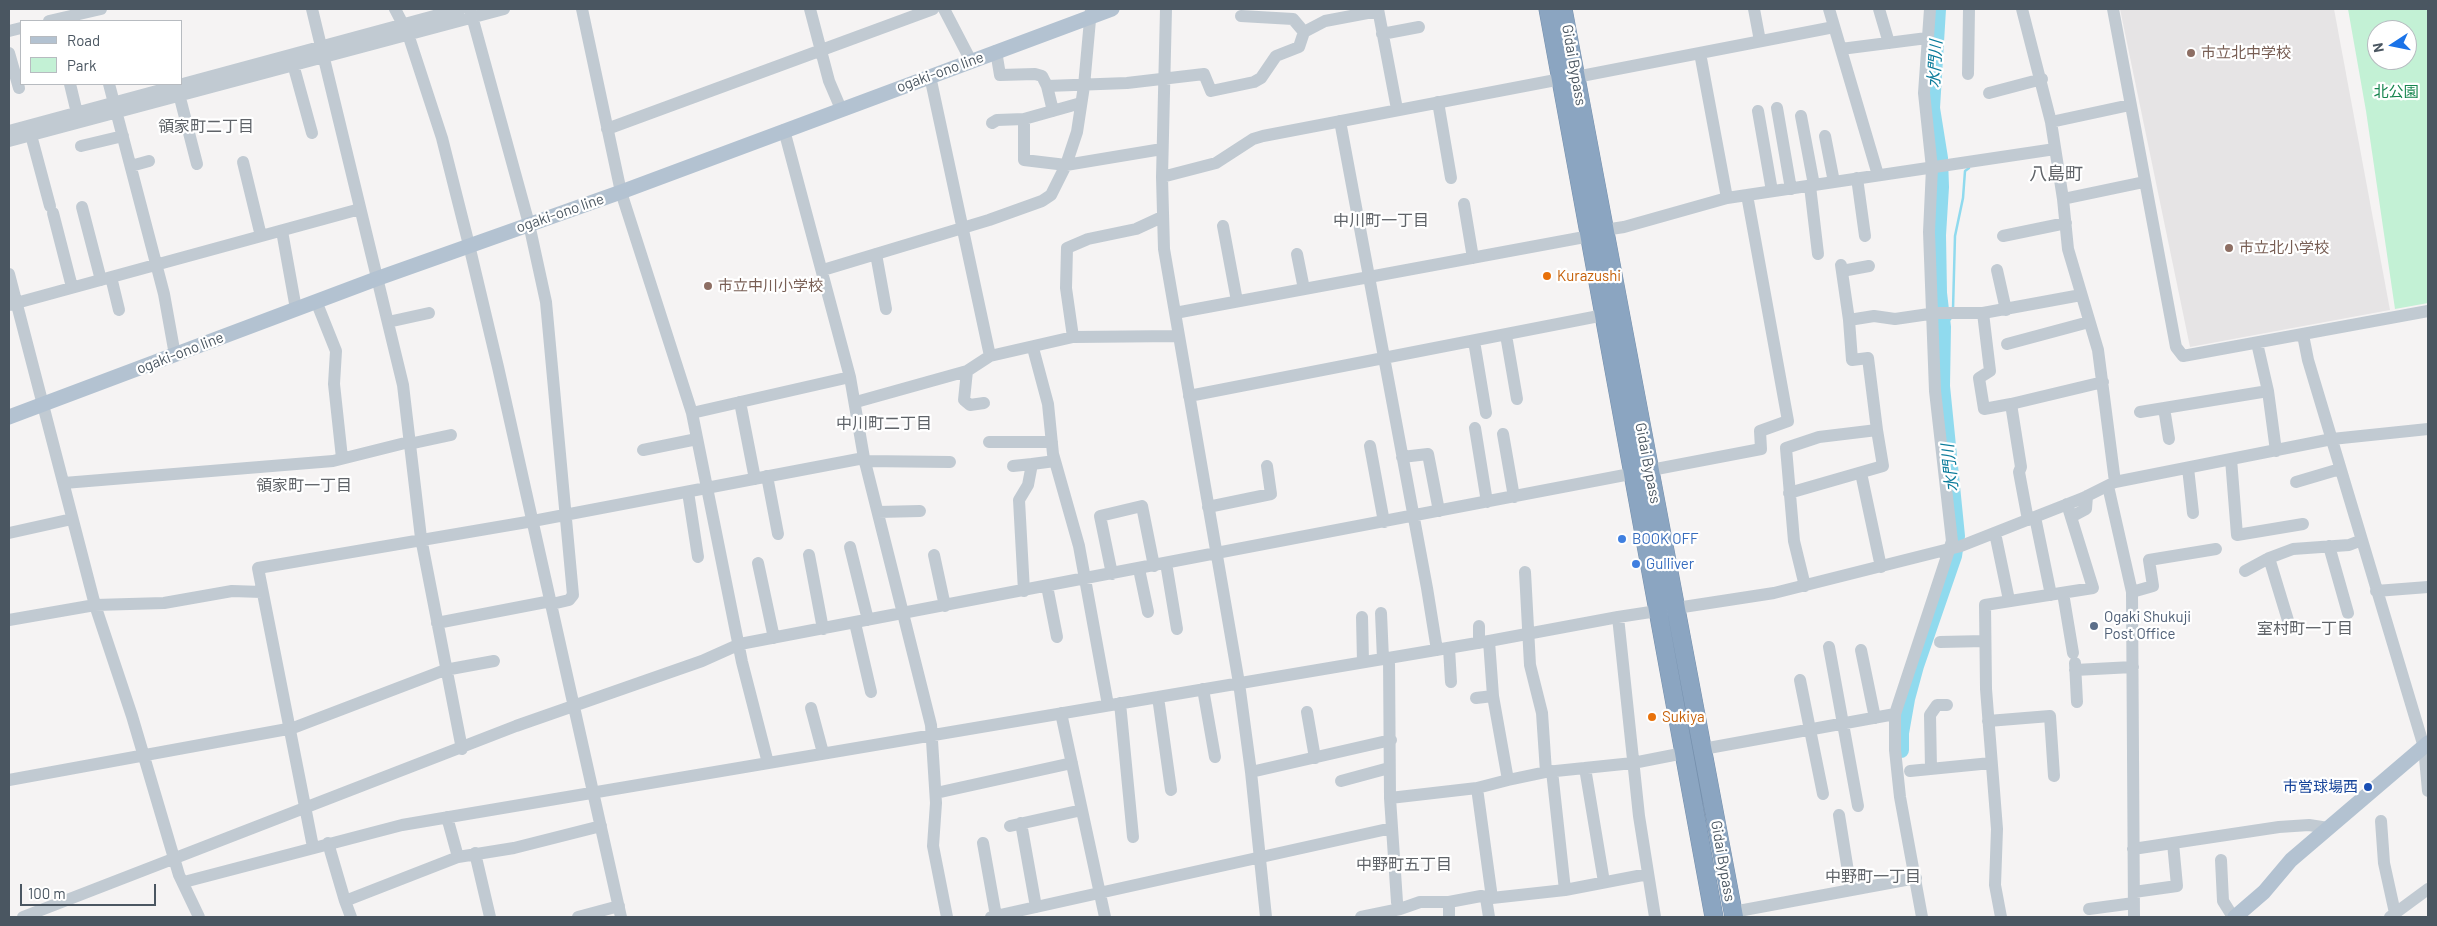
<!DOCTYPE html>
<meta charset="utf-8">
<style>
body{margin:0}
#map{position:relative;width:2437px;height:926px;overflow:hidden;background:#f5f3f3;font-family:Barlow,sans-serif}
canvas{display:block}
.frame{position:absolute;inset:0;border:10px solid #4a5661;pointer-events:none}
.legend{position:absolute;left:20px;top:20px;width:162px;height:65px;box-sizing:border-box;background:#fff;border:1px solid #b7bbc0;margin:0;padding:6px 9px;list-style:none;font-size:15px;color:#4a5661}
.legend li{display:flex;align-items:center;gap:10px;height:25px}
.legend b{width:25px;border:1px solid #b7bbc0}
.north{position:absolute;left:2367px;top:20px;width:50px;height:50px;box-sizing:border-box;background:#fff;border:1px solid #b7bbc0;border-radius:50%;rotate:259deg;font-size:14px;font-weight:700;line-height:20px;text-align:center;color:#4a5661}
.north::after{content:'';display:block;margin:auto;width:18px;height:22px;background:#1a73e8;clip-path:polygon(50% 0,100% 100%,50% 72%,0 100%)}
.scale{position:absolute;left:20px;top:884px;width:136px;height:22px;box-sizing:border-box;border:2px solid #4a5661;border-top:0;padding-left:6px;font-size:15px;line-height:18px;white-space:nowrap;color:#4a5661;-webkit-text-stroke:4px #fff;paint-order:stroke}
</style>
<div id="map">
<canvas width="2437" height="926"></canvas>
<div class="frame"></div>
<ul class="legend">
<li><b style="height:6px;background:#b3c2d1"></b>Road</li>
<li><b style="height:14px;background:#c3f1d5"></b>Park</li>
</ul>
<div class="north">N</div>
<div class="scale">100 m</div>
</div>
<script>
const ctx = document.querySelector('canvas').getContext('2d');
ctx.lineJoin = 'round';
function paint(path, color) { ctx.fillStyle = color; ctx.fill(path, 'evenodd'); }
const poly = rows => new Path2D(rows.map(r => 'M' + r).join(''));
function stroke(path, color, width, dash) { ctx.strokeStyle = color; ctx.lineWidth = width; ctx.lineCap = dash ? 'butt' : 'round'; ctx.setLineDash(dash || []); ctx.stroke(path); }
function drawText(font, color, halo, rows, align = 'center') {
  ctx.font = font + ' Barlow,"Noto Sans JP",sans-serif'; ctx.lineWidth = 4.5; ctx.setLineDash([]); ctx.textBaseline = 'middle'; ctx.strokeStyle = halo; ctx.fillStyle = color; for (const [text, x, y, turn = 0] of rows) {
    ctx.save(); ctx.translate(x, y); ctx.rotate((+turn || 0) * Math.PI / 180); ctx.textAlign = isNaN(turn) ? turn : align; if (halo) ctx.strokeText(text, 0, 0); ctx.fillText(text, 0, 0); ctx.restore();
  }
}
paint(poly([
 [2120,9,2334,9,2390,310,2190,347]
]), '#e6e4e5');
paint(poly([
 [2348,9,2428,9,2428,303,2395,309,2366,111],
 [2377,30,2407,30,2407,60,2377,60]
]), '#c3f1d5');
stroke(poly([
 [1953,309,1955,236,1963,198,1965,171,1969,168],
 [1943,327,1952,317]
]), '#90daee', 2.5);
stroke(poly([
 [1901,750,1901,733,1907,699,1916,666,1954,556,1957,536,1942,386,1943,327,1939,293,1938,235,1941,187,1940,158,1932,108,1938,9]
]), '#90daee', 16);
const highway = poly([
 [1548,9,1714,917],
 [1563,9,1734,917]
]);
stroke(highway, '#7690ad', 19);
stroke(poly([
 [312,9,403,385,421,538,462,749],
 [395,9,408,34,442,138,469,245,498,367,621,917],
 [470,9,529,224,546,302,573,595,569,600,552,604],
 [582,9,621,192,692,413,742,662,768,763],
 [810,9,829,81,841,109],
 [944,9,971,61],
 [1166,9,1162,177,1164,249,1239,683,1251,772,1266,917],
 [1378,9,1397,109],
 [1754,9,1760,41],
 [1829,9,1878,175],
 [1879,9,1889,43],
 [2022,9,2051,122,2063,199,2068,249,2098,350,2115,482],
 [2113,9,2176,347,2183,356,2428,311],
 [1241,16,1293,19,1304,32],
 [49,21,101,9],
 [9,31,21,28],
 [1382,34,1419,27],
 [1841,49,1927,38],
 [996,51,1000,75,1035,74,1042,76,1047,86,1127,83,1204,74,1211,91,1254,82,1261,78,1276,56,1299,47,1304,32,1325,21,1378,11],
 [9,53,19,88],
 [1700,53,1727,198],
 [293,64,312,133],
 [1968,74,1969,9],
 [930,76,990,356],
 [1576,77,1834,27],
 [70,84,77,113],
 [109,84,164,294,175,355],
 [1047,86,1053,111],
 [1989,93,2042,79],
 [179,94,197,164],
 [1438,102,1451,178],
 [1081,103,1024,119,1024,160,1066,165,1162,149],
 [1777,108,1791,189],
 [1758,111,1772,191],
 [1801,116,1814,185],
 [1340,121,1427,588,1437,650],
 [2051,122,2130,105],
 [992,123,997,120,1024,119],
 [607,129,933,9],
 [784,130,850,377,864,458,931,725,936,803,933,846,947,917],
 [9,131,460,9],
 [31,135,50,206],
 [1825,136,1834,182],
 [9,141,504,9],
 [81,146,123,136],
 [243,162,261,236],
 [131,166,149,161],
 [1162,177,1216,163,1253,139,1263,136,1561,79],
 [1857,178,1865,236],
 [1810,186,1818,254],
 [2063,199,2144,182],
 [1464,204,1473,258],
 [82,207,101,280],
 [53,213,72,287],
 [1223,226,1237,301],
 [1604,230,1624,227,1727,198,2055,149],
 [282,231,296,309],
 [2003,236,2066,223],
 [876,254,886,309],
 [1297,254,1304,289],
 [1841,265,1849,320],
 [823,270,989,220,1042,201,1051,195,1066,165,1077,132,1084,86,1091,9],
 [1997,270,2006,310],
 [1842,271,1869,266],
 [9,274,95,605,132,716,179,875,199,917],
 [111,277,119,310],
 [316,301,336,351,334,384,342,458],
 [9,305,360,209],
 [1175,313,1590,236],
 [1983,313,1990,371,1979,378,1984,409,2011,404],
 [388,322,429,313],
 [1506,335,1517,399],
 [2303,335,2308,360,2424,747,2428,791],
 [1073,337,1066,288,1067,248,1088,239,1136,229,1162,217],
 [1474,341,1486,413],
 [2257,343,2268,391,2276,451],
 [2007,344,2089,322],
 [1033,348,1048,404,1053,454,1079,546,1108,705],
 [967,371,964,400,970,405,984,403],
 [1189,396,1604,315],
 [740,402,755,479],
 [856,402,967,371,990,356,1073,337,1179,336],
 [2164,408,2169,439],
 [2140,412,2268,391],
 [692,413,850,377],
 [1475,428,1487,502],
 [1503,434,1514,497],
 [989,442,1052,442],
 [409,444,451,435],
 [1370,446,1384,522],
 [643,450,697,439],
 [1402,457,1428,454,1439,511],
 [2231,459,2237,535,2303,524],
 [865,461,950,462],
 [1013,466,1032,464],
 [2188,468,2193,513],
 [1861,473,1881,567],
 [767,476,778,534],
 [2296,482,2340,469],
 [64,483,333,461,409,442],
 [2108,486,2132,592,2134,917],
 [688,492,698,557],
 [1789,493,1883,466,1877,430],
 [1208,507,1271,494,1267,466],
 [878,512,920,511],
 [2035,517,2051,595],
 [2071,517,2086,509,2087,496],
 [2028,520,2019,472,2021,467,2011,404,2103,382],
 [9,533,72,519],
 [1995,533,2009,600],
 [2329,546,2348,613],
 [850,547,868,620],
 [809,555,823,629],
 [934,555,945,606],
 [2269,558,2290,627],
 [758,563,774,638],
 [1166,563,1177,629],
 [1139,569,1148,612],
 [2245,571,2269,558,2293,549,2349,545,2362,540],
 [1525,572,1530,665,1542,713,1546,772],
 [1112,574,1100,516,1142,506,1154,566],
 [1047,586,1057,637],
 [1805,586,1794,541,1786,448,1819,437,1877,430,1868,358,1852,360,1849,320,1874,316,1895,319,1936,313,1983,313,2081,295],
 [1024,591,1019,500,1028,485,1032,464,1055,461],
 [2376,591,2428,587],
 [2132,592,2153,586,2149,560,2216,549],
 [2063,593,2073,653],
 [1381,613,1383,659],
 [1362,617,1363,662],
 [1618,617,1639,816,1655,917],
 [9,620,95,605,164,603,232,591,262,592],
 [437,623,551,601],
 [855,623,871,692],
 [1479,626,1479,643],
 [1940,642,1985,641],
 [1829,647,1858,806],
 [1449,648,1451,682],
 [1861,650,1875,718],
 [1389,658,1390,798,1397,902,1400,909],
 [2075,663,2077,702],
 [2075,670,2133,667],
 [1800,680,1823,794],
 [1203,689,1215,757],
 [1158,697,1171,790],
 [1476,698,1493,696],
 [1120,703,1133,837],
 [811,708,823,753],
 [1307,712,1315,758],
 [1061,713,1105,917],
 [1988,721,2050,716,2054,776],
 [1703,749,1895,714],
 [1585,768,1604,882],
 [1931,769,1930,715,1937,705,1947,705],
 [1552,771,1565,890],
 [1910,771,1991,763],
 [1251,772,1391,740],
 [9,780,293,728,445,670,494,661],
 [1508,780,1546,772,1633,763,1684,753],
 [1341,781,1389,768],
 [1477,788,1492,898],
 [936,793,1072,763],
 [1390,798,1477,788,1508,780,1493,696,1489,641],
 [1839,815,1851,890],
 [447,817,458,857,514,848,601,826],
 [2381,821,2384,863,2395,913],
 [1021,823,1036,907],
 [1010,826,1082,810],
 [328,843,345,901,458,857],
 [983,843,996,916],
 [313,847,258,568,533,521,864,458],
 [2133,849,2279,827,2309,825,2328,828],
 [475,853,490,917],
 [2221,860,2223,901,2233,917],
 [184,882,402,825,1489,641,1618,617,1774,593,1961,546,2083,498,2115,482,2332,439,2428,429],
 [2134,892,2177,886,2173,843],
 [1486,898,1489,917],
 [345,901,351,917],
 [1449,902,1449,917],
 [2089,909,2134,903],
 [1733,912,1916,878],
 [23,917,516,726,702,661,740,644,1761,449,1760,431,1788,421,1747,195],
 [578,917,619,906],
 [991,917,1392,828],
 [1361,917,1400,909,1420,902,1449,902,1481,896,1492,898,1565,890,1648,874],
 [1922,917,1900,797,1895,750,1895,714,1952,541,1935,391,1929,232,1932,168,1924,93,1930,9],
 [2001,917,1995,885,1997,829,1986,689,1985,605,2093,588,2067,504],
 [2390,917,2428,889]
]), '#c1cad2', 12);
stroke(poly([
 [9,417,376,279,621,192,1112,9],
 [2235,917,2264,892,2291,860,2428,743]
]), '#b3c2d1', 15);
stroke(highway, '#8ba5c1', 18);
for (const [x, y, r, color] of [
 [2191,53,5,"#8d6e63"],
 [2229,248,5,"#8d6e63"],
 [1547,276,5,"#e8710a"],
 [708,286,5,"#8d6e63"],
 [1622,539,5,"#3f7fe0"],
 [1636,564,5,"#3f7fe0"],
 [2094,626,5,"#5c6f8a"],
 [1652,717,5,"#e8710a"],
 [2368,787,5,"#1a4fb4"]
]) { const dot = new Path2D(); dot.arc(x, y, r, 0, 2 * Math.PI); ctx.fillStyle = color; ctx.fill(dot); stroke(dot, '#fff', 2); }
drawText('15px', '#785e54', '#fff', [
 ["市立北中学校",2201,53],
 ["市立北小学校",2239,248],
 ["市立中川小学校",718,286]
], 'left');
drawText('15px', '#4a5661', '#fff', [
 ["Gidai Bypass",1574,65,80],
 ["ogaki-ono line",940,72,-20],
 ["ogaki-ono line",560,213,-19],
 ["ogaki-ono line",180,353,-21],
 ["Gidai Bypass",1648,463,79],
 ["Gidai Bypass",1723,861,80]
]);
drawText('15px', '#17864f', '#fff', [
 ["北公園",2396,92]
]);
drawText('15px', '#c56008', '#fff', [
 ["Kurazushi",1557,276],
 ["Sukiya",1662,717]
], 'left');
drawText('15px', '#366cbe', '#fff', [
 ["BOOK OFF",1632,539],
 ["Gulliver",1646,564]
], 'left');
drawText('15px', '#4e5e75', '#fff', [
 ["Ogaki Shukuji",2104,617],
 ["Post Office",2104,634]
], 'left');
drawText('15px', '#164399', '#fff', [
 ["市営球場西",2358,787]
], 'right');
drawText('italic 16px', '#0c7c9b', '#fff', [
 ["水門川",1935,64,-87],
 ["水門川",1950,468,-96]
]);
drawText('16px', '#5f6368', '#fff', [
 ["領家町二丁目",206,127],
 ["中川町一丁目",1381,221],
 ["中川町二丁目",884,424],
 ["領家町一丁目",304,486],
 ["室村町一丁目",2305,629],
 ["中野町五丁目",1404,865],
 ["中野町一丁目",1873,877]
]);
drawText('18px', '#5f6368', '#fff', [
 ["八島町",2056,174]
]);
</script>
